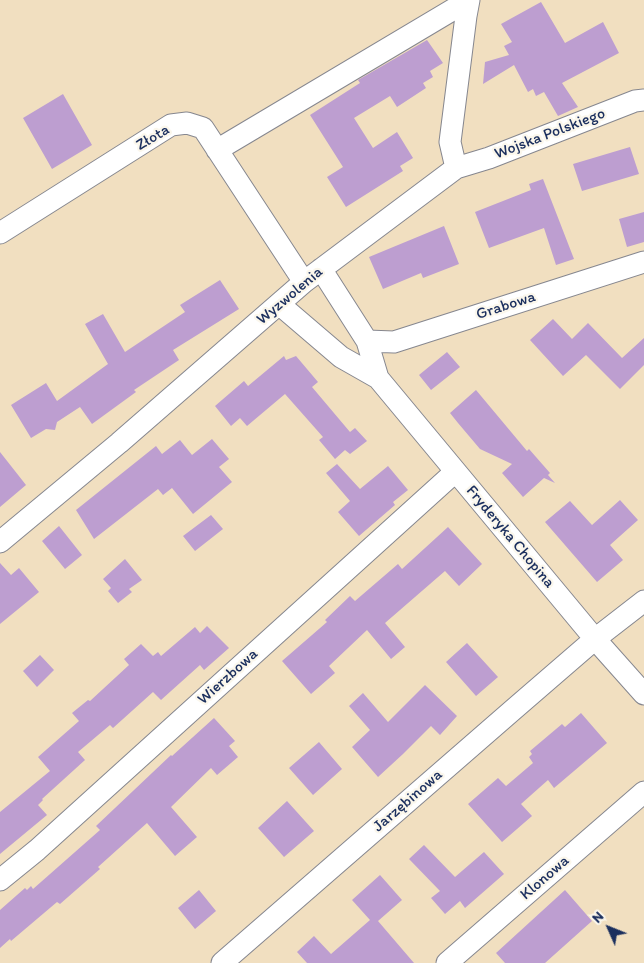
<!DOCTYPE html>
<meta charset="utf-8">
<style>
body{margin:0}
#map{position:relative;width:644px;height:963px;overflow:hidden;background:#f1dfc0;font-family:Itim,sans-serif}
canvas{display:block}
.north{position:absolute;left:584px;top:903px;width:50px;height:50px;-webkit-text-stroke:4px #fbf7ec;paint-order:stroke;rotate:314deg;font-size:14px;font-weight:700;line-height:20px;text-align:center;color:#1b2f5e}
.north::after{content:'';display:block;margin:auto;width:18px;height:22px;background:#1b2f5e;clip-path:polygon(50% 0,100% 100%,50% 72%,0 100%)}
</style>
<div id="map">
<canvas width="644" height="963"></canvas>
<div class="north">N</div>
</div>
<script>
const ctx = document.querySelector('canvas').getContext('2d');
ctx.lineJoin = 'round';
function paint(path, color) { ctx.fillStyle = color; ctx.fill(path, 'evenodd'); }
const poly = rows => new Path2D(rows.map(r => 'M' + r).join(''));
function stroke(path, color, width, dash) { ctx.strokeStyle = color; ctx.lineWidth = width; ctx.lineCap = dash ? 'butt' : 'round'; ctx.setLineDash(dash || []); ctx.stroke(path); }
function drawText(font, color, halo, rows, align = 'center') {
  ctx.font = font + ' Itim,sans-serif'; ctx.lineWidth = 4.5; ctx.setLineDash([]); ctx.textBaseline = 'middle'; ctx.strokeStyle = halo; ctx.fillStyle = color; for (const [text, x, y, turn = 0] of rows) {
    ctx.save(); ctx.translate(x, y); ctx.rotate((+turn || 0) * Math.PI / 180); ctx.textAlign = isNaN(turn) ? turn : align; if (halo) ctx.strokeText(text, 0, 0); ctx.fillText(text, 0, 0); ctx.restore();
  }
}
paint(poly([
 [541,2,565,43,603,22,619,53,562,83,578,107,558,116,544,92,536,96,533,89,528,92,514,65,483,84,485,62,509,55,504,46,512,42,501,24],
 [427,40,443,63,430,71,433,77,423,83,426,88,397,107,390,96,354,118,373,148,397,132,413,158,400,166,403,171,346,207,327,177,343,167,310,115,360,83,358,80],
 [63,94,92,145,52,169,23,118],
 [630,147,639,174,582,191,573,164],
 [543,179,574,259,556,265,544,228,489,248,475,212,531,190,529,184],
 [644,212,644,242,627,247,619,219],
 [444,226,459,264,423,278,421,273,383,289,369,257],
 [220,280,239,309,173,350,179,360,134,390,136,392,92,424,80,407,57,422,55,430,46,429,31,438,11,405,46,383,57,401,108,364,85,324,103,314,125,352,185,312,180,305],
 [553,319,572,339,588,323,622,358,644,338,644,365,620,389,586,355,563,376,530,340],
 [447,352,460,367,431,390,419,375],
 [284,356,286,360,296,356,318,382,312,387,350,432,355,428,367,441,350,454,345,450,335,459,319,440,323,437,285,394,247,426,240,418,231,426,215,406,244,381,248,386],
 [476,390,527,451,529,449,550,473,548,475,555,483,544,478,523,497,502,473,512,464,480,449,458,423,450,413],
 [212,439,229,459,219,467,232,482,193,514,172,488,163,495,158,489,94,539,76,510,156,446,162,454,180,440,192,455],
 [0,452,26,485,0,507],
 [337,464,360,489,388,466,408,490,393,502,395,505,359,536,338,512,350,501,326,473],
 [620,500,638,520,610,545,623,560,597,582,545,522,570,501,592,525],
 [211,515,223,529,195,551,183,536],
 [59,526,82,555,65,569,42,541],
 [448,527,482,564,459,586,445,571,385,623,405,647,391,659,367,630,329,666,335,673,311,694,282,661,327,622,325,620,350,596,355,601,398,564,402,569],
 [125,559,142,580,129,589,132,592,118,603,108,591,111,588,103,579],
 [0,563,11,575,19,568,39,592,0,624],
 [207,626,229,648,204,670,200,665,161,700,153,692,113,728,110,725,78,752,85,760,42,799,43,800,38,805,47,815,0,854,0,812,50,771,38,757,79,721,72,713,88,700,90,701,129,665,124,659,141,644,153,656,158,652,161,656,195,627,200,633],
 [467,643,498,677,476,696,446,662],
 [40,655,54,670,37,687,23,671],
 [425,685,457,716,440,735,431,726,403,754,378,777,352,747,370,730,349,706,363,693,388,722],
 [581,713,607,743,554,788,548,780,521,804,532,816,502,842,468,804,498,778,506,786,533,763,529,757,532,754,530,751,562,724,565,727],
 [214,718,235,741,229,746,238,757,217,775,211,768,171,807,197,837,175,856,147,823,98,867,100,869,60,904,57,902,11,941,10,939,0,948,0,910,25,888,27,890,31,886,33,889,100,830,96,826,171,755,172,756],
 [319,742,342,769,313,795,289,768],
 [287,801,314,831,284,857,258,828],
 [424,845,455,877,484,852,504,874,465,908,460,901,445,914,431,898,440,891,409,859],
 [380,875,402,900,378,921,414,963,307,963,297,952,314,936,331,954,370,920,352,900],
 [199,890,216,911,195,929,178,908],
 [565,890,592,921,545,963,505,963,496,953]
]), '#bd9ed0');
const minor = poly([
 [217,150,469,0],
 [456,168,450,142,466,16,469,0],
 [0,233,171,125,187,123,203,128,304,282],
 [321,269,367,341,378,378],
 [279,304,341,357,378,378,595,639,644,694],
 [367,341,394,342,644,262],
 [0,542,119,443,304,282,456,168,489,158,635,101,644,100],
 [0,880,37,850,455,472],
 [222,963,514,709,595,639,644,601],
 [447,963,644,792]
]);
stroke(minor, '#86878f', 23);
stroke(minor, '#fff', 21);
drawText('16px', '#1b2f5e', '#fbf7ec', [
 ["Wojska Polskiego",550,134,-21],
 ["Złota",153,138,-31],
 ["Wyzwolenia",290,296,-40],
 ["Grabowa",506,306,-18],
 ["Fryderyka Chopina",510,537,50],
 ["Wierzbowa",228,677,-42],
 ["Jarzębinowa",408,801,-41],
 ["Klonowa",545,878,-41]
]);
</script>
